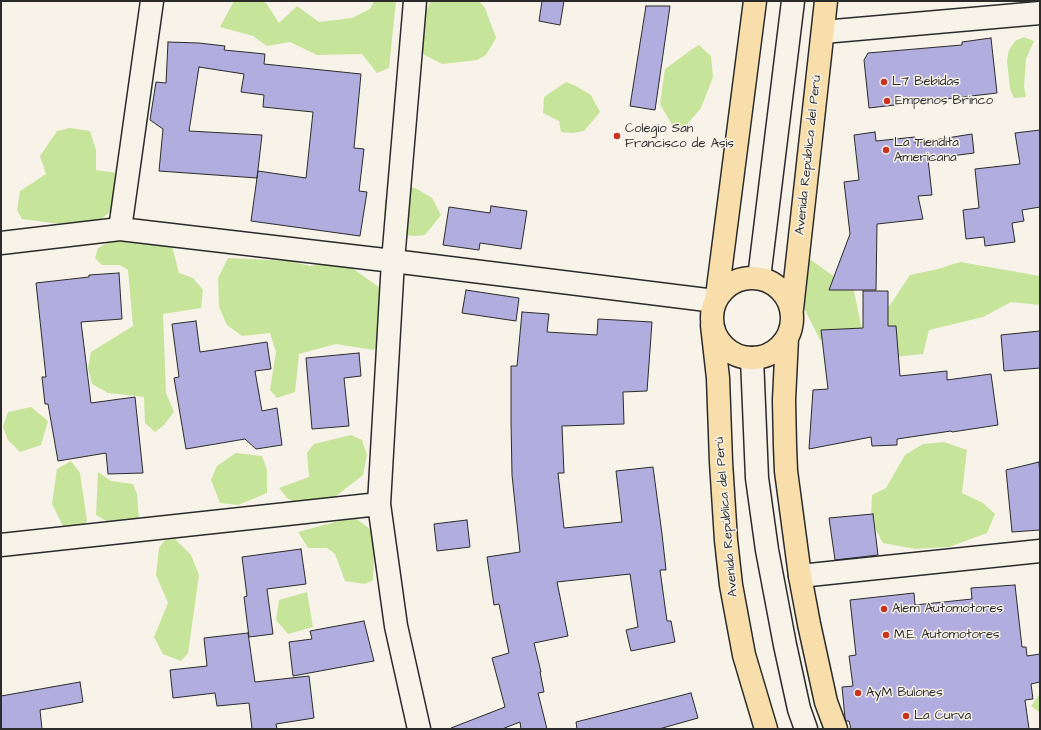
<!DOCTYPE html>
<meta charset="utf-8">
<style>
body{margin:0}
#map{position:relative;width:1041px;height:730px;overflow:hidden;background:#f7f3e8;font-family:"Architects Daughter",sans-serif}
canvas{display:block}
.frame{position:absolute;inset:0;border:2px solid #2b2b2b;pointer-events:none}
</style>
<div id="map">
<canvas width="1041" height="730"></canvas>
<div class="frame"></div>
</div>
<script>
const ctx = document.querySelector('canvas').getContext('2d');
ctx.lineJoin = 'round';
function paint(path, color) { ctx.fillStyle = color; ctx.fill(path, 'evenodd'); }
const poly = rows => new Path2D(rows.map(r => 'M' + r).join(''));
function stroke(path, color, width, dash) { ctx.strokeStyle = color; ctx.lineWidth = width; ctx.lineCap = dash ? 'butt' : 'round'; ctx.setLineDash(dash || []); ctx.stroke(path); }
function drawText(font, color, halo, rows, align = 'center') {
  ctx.font = font + ' "Architects Daughter",sans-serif'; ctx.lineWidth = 3; ctx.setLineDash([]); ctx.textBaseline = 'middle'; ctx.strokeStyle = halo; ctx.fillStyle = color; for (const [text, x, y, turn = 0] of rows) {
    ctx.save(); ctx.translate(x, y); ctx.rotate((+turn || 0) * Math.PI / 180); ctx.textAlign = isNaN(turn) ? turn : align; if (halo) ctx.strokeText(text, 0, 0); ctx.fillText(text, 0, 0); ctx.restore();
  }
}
paint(poly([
 [234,1,261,1,266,3,279,23,297,6,319,22,352,18,370,9,374,1,396,1,389,68,377,73,362,54,317,55,290,42,267,46,253,36,220,27],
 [431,1,479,1,485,8,496,38,486,55,477,60,442,64,417,51,416,32],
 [1024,37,1034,41,1026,59,1024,87,1026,97,1014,98,1010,89,1007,60,1009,50,1015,41],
 [699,45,711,56,713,77,701,108,684,128,675,130,660,104,665,69,691,50],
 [566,82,576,86,591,95,600,112,584,131,573,133,561,132,559,121,543,113,544,97],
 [70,128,90,131,96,150,96,170,117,173,114,209,90,228,22,219,17,210,20,191,46,174,40,156,57,131],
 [407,186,417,189,432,198,441,215,425,235,415,236,403,235,400,225,384,217,385,200],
 [117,238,172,246,179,273,193,278,203,290,201,308,163,314,166,393,174,412,164,425,155,432,145,423,144,397,108,393,92,384,88,368,91,352,133,326,128,270,120,265,102,265,95,258,98,248],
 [807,257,854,291,862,330,882,317,910,275,938,269,960,262,1040,276,1040,305,1011,302,983,317,929,330,923,354,893,357,837,346,820,340,803,306],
 [228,258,290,261,310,266,342,261,383,290,387,338,373,350,336,344,299,354,295,392,277,398,270,390,276,352,270,333,242,336,227,325,219,307,218,278],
 [31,407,48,421,41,445,20,452,8,440,3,427,8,412],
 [351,435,362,440,367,455,363,475,318,510,288,499,279,488,309,477,307,453,314,444],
 [944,442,967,450,962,493,983,503,995,514,987,533,949,547,915,549,883,543,871,521,872,495,886,488,905,455,923,444],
 [236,453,262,456,267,470,267,493,238,505,220,503,211,480,217,466],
 [71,461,80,473,87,521,79,532,65,530,52,504,57,469],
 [98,472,111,481,133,484,137,494,139,519,120,529,96,515],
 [354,517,371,530,375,539,373,580,365,584,345,581,335,554,327,548,308,548,298,532],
 [175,539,191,555,199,575,188,653,181,661,163,654,154,637,168,603,156,575,159,548,165,540],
 [307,592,313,627,288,634,276,620,279,600],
 [1039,695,1040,695,1040,719,1039,712,1031,706]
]), '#c7e49b');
const building = poly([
 [542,1,564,1,560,25,539,21,542,1],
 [646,6,670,6,655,110,630,106,646,6],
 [991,38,997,93,869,108,864,60,868,53,962,45,962,42,991,38],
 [168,42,199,43,225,46,224,50,265,54,264,64,361,74,354,148,364,149,359,191,367,192,360,236,251,221,257,178,159,171,163,129,150,120,156,82,166,83,168,42],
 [199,67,244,74,241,92,264,95,263,107,313,112,306,178,258,171,257,178,262,135,189,131,199,67],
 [1040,130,1040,207,1022,210,1024,221,1012,223,1015,242,985,246,984,237,966,239,963,210,979,208,975,169,1020,164,1015,133,1040,130],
 [875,132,876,141,915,137,915,143,972,134,974,153,928,159,932,195,918,196,923,219,877,224,876,290,829,290,850,234,844,182,859,180,854,135,875,132],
 [491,206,527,211,521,249,480,243,479,250,443,245,449,207,490,213,491,206],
 [119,273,122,319,81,322,91,403,135,397,143,473,108,474,106,453,58,461,48,404,45,404,42,377,46,377,36,283,89,277,89,275,119,273],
 [466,290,519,298,516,321,462,313,466,290],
 [863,291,888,291,888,326,896,326,900,376,947,371,947,380,991,374,998,425,952,432,951,431,897,439,897,445,872,446,871,437,809,449,813,390,828,389,821,330,863,328,863,291],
 [522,312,549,314,547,332,597,335,598,319,652,322,647,391,623,392,624,424,562,426,564,473,558,473,564,528,622,522,616,471,653,467,662,534,666,570,660,570,667,621,671,621,675,642,631,651,626,630,638,627,630,574,557,582,568,636,534,643,541,672,540,672,544,692,538,693,547,729,521,729,520,722,502,729,451,729,451,728,505,707,492,658,509,653,499,604,494,605,487,557,520,552,512,475,511,421,511,366,517,366,522,312],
 [196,321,200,352,267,342,271,369,255,371,262,411,277,408,282,445,256,449,245,439,186,449,174,378,179,377,172,324,196,321],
 [1040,331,1040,368,1004,371,1001,335,1040,331],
 [359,353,361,376,344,378,349,426,312,429,306,358,359,353],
 [1039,462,1040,475,1040,530,1012,532,1006,470,1039,462],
 [873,514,878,555,835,560,829,518,873,514],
 [467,520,470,547,437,551,434,524,467,520],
 [301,549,306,584,267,589,273,634,249,637,244,597,247,596,242,557,301,549],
 [1015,585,1022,647,1026,647,1027,656,1040,654,1040,682,1031,684,1033,699,1025,700,1029,729,851,729,849,721,846,721,845,718,842,687,853,686,849,656,856,655,850,600,914,593,915,605,972,599,971,588,1015,585],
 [364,621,374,661,293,676,289,642,312,639,310,631,364,621],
 [248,633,255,682,309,676,314,718,276,724,277,729,252,729,249,703,217,706,215,693,173,698,170,670,207,666,204,638,248,633],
 [80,682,83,702,40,710,42,729,1,729,1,696,80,682],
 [691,693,698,718,659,729,577,729,576,722,691,693]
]);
paint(building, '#b1adde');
stroke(building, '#2b2b2b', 1);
const minor = poly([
 [415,1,393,261,379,504,396,626,419,729],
 [823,32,1040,13],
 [120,229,152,1],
 [1,243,120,229,393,261,715,301],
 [1,545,379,504],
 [800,576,1040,551]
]);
const tertiary = poly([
 [759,278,793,1],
 [752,358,757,478,767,550,785,645,799,709,806,729]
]);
const trunk = poly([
 '712 318a40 40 0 1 1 80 0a40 40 0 1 1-80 0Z',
 [717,296,755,1],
 [792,309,826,1],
 [712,325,718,378,721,462,726,540,731,585,744,655,766,729],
 [787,338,784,400,785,446,786,471,800,576,809,624,826,702,836,729]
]);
stroke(minor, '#2b2b2b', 25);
stroke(tertiary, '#2b2b2b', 25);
stroke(trunk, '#2b2b2b', 25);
stroke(minor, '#f7f3e8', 22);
stroke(tertiary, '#f7f3e8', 22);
stroke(trunk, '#f8deab', 22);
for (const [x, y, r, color] of [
 [884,82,4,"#c8321e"],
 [887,101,4,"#c8321e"],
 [617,136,4,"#c8321e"],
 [886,150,4,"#c8321e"],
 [884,609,4,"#c8321e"],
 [886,635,4,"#c8321e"],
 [858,693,4,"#c8321e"],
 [906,716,4,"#c8321e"]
]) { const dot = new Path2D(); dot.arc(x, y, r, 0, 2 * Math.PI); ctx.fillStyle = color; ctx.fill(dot); stroke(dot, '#f7f3e8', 1.5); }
drawText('13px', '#2b2b2b', '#f7f3e8', [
 ["L7 Bebidas",892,82],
 ["Empenos Brinco",895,101],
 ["Colegio San",625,129],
 ["Francisco de Asis",625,144],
 ["La Tiendita",894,143],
 ["Americana",894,158],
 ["Alem Automotores",892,609],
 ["M.E. Automotores",894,635],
 ["AyM Bulones",866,693],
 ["La Curva",914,716]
], 'left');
drawText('13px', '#2b2b2b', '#f7f3e8', [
 ["Avenida República del Perú",809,155,-84],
 ["Avenida República del Perú",727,517,-95]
]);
</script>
